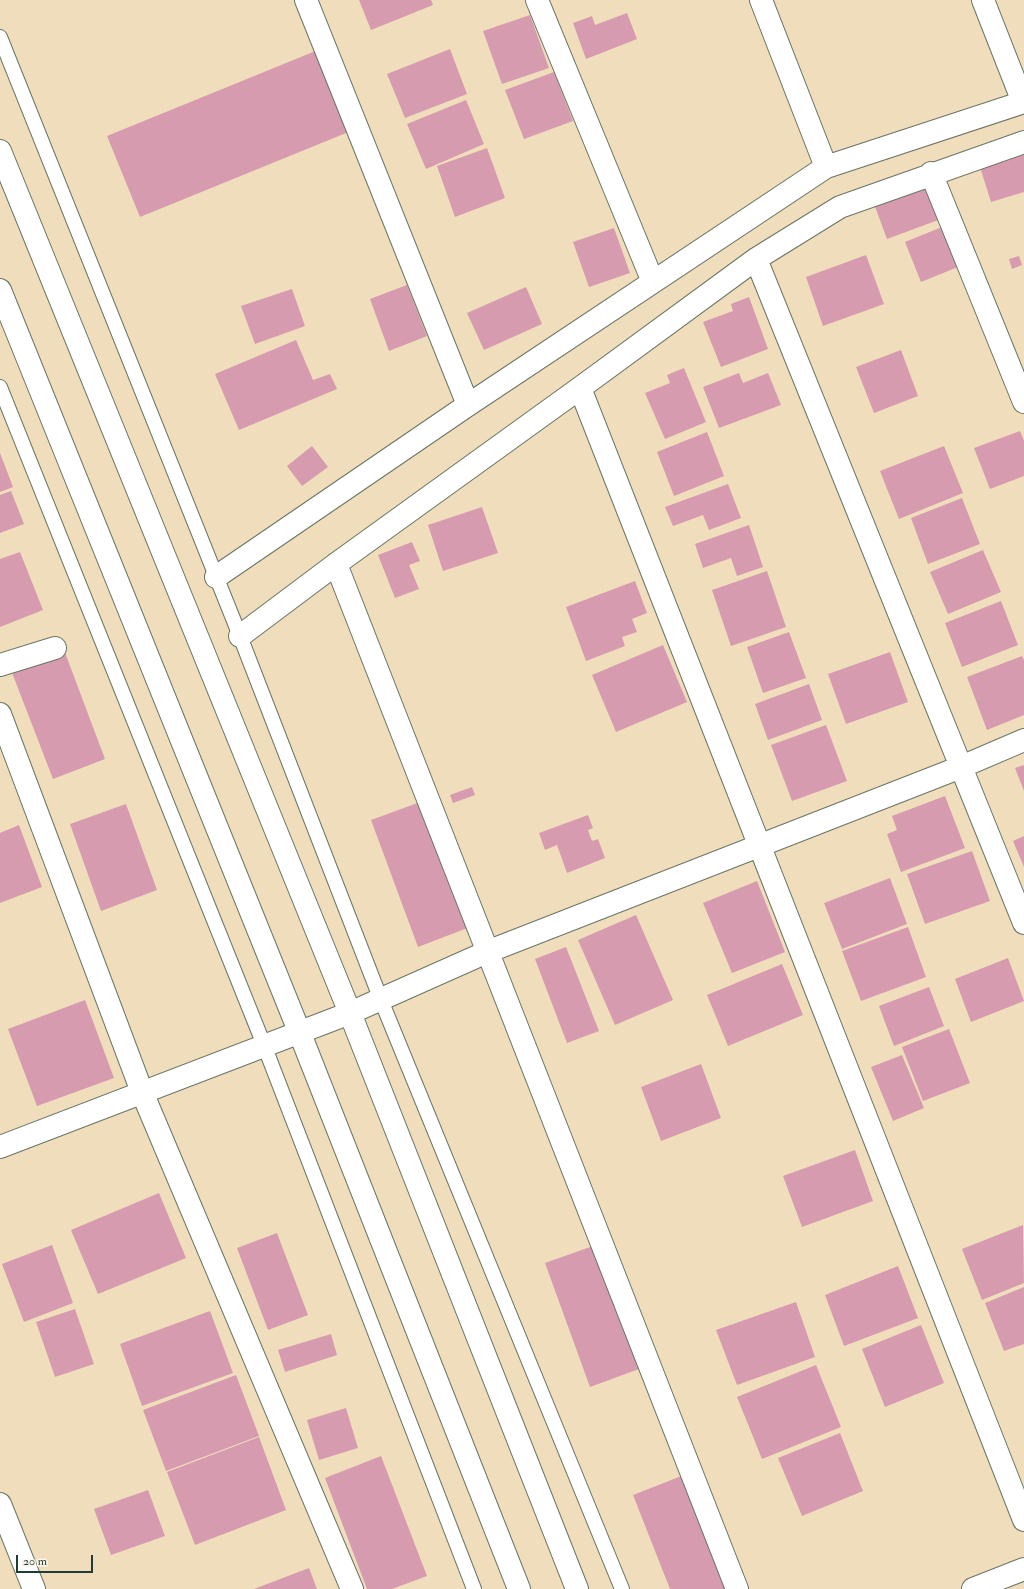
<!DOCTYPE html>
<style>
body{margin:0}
#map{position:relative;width:1024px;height:1589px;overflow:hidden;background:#efddbc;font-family:"IM FELL Double Pica",serif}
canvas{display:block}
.scale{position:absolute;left:16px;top:1555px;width:77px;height:18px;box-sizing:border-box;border:2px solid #1f3d34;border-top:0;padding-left:5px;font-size:12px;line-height:14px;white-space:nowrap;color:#1f3d34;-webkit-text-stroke:3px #fbf7ec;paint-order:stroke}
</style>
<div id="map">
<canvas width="1024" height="1589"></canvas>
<div class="scale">20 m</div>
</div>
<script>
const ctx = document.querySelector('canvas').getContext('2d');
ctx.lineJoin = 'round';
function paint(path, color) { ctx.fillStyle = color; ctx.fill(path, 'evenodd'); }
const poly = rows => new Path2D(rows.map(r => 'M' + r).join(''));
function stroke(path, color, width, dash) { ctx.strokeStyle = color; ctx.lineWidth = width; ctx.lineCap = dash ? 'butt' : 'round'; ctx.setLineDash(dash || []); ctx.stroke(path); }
paint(poly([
 [359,0,431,0,433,5,371,30],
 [627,13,637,39,586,59,573,23,592,16,595,25],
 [530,15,549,68,502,84,483,31],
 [450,49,467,94,405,118,387,74],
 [318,50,351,131,140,217,107,136],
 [554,72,573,121,524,139,505,90],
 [466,100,484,144,426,169,407,124],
 [487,148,505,198,455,217,437,166],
 [1024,153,1024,192,991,202,980,167],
 [929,184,941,219,887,239,874,204],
 [947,225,963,265,921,282,905,242],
 [614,228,630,273,589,287,573,242],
 [866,255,884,304,823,326,806,277],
 [1019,256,1022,265,1012,269,1009,259],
 [407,285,427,336,389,351,370,299],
 [526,287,542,324,484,350,467,313],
 [292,289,305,326,255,344,241,306],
 [749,297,768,349,721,367,703,322,733,311,731,304],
 [296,340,313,380,330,374,337,389,239,430,215,374],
 [901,350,918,396,874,413,856,367],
 [684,368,706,422,665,439,645,393,670,383,667,375],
 [739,373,743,383,768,373,781,405,719,428,703,387],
 [1020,431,1024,441,1024,476,990,489,974,448],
 [707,432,724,476,674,496,657,452],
 [312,446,328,467,302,486,287,466],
 [944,446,963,493,899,519,880,471],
 [0,453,13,487,0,492],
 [728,484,741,518,709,530,703,515,673,526,665,507],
 [11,491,24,524,0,533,0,495],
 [962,498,980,544,928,564,911,518],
 [482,507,498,553,443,571,428,525],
 [749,525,763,567,737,576,731,558,703,568,695,544],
 [412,542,420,561,409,565,419,589,395,598,378,555],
 [983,550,1001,592,948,614,930,572],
 [20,552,43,610,0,627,0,559],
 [767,571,786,627,731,646,712,590],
 [635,581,647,613,632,619,637,632,622,637,625,646,586,661,566,607],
 [1001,601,1018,645,962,667,945,623],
 [789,632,806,678,763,693,747,647],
 [663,645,687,702,616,732,592,675],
 [64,650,105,759,53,779,11,670],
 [890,652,908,702,846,724,828,674],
 [1022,656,1024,660,1024,715,987,730,967,677],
 [809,684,822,720,768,740,755,704],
 [826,725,847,781,792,801,771,745],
 [1024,765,1024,791,1015,768],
 [472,787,475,795,453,803,450,795],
 [945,796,965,848,901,872,887,834,897,830,892,816],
 [423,801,470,927,418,947,371,820],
 [126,804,157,890,101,911,70,824],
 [588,815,593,828,588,830,592,841,598,839,605,858,567,873,557,845,545,850,539,833],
 [19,825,42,887,0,903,0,833],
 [1024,836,1024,867,1013,841],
 [972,851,990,901,925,924,907,874],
 [890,878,907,924,842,949,824,903],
 [757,881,785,952,732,973,703,903],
 [636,915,673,1000,615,1025,578,940],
 [908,927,926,977,861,1001,842,951],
 [566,947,599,1031,567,1043,535,959],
 [1008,958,1024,1001,971,1022,955,979],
 [782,964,803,1015,728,1046,707,995],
 [929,987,944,1026,894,1046,879,1006],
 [85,1000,114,1078,37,1106,8,1029],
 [949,1029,970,1083,923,1101,902,1047],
 [902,1055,924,1108,893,1121,871,1067],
 [701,1064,721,1118,661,1141,641,1087],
 [855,1150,873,1201,802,1227,783,1176],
 [159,1193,186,1258,98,1294,71,1230],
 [1023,1225,1024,1283,982,1300,962,1249],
 [277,1233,308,1315,268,1330,237,1248],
 [52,1245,73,1303,24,1322,2,1264],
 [593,1246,639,1369,590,1387,545,1263],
 [898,1266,918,1318,844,1346,825,1295],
 [1024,1287,1024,1344,1004,1351,985,1303],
 [796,1302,815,1357,737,1385,716,1330],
 [75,1309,94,1364,55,1377,36,1322],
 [210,1311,233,1373,142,1406,120,1344],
 [921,1325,944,1383,885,1407,862,1349],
 [331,1334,337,1355,285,1372,278,1350],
 [816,1365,841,1427,762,1459,737,1397],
 [236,1375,259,1436,166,1471,143,1410],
 [346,1408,358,1448,319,1460,307,1420],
 [840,1433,863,1491,802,1516,778,1458],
 [259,1437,286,1510,195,1545,167,1472],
 [381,1456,427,1576,392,1589,367,1589,325,1478],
 [684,1475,729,1589,670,1589,633,1495],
 [148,1490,165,1536,111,1555,94,1509],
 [309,1568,317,1589,254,1589]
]), '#d79bb0');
const lane = poly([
 [0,37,240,636,381,1000,622,1589],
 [0,387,264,1045,474,1589]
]);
const street = poly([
 [306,0,468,405],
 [537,0,653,282],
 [761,0,826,167],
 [983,0,1023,102],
 [0,151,350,1013,577,1589],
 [931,173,1024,402],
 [756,259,1024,923],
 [0,290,299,1031,519,1589],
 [580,388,1024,1520],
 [336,564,737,1589],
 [216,577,468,405,826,167,1024,102],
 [240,636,336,564,580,388,756,259,840,207,1024,142],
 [0,665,55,648],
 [0,714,142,1092,352,1589],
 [0,1147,350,1013,487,952,961,767,1024,740],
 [0,1504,34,1589],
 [973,1589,1024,1569]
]);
stroke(lane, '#687564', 16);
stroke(street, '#687564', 24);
stroke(lane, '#fff', 14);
stroke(street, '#fff', 22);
</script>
